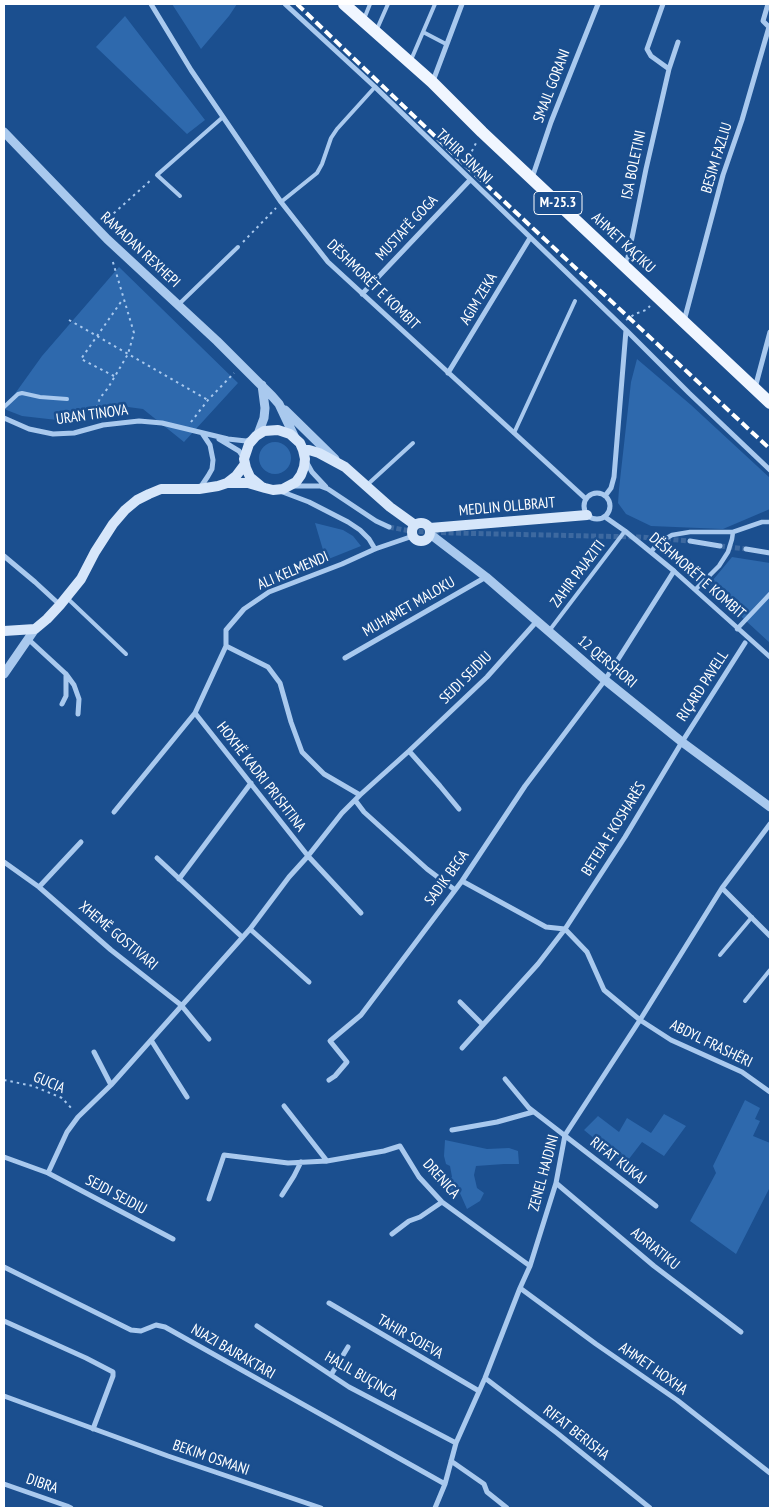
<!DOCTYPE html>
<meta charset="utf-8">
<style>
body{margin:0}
#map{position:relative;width:774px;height:1512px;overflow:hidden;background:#1b4f8f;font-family:"PT Sans Narrow",sans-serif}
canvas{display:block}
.frame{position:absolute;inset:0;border:5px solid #fff;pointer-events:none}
</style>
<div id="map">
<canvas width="774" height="1512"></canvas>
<div class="frame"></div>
</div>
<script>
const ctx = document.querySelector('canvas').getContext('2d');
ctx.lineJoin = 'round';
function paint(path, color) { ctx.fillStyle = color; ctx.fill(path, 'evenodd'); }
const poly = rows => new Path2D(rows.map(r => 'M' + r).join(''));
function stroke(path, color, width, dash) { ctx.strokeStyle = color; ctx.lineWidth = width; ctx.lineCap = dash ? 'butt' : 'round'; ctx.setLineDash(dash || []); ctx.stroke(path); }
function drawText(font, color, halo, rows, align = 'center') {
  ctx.font = font + ' "PT Sans Narrow",sans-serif'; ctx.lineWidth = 5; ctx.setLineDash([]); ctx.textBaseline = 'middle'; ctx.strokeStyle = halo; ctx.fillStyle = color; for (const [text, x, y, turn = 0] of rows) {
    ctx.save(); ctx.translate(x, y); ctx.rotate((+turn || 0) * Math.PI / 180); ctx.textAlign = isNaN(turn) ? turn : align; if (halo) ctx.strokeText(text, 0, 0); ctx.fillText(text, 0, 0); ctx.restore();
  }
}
paint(poly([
 [172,4,237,4,229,16,201,49],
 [125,16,205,120,187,134,96,47],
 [119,267,238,383,184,442,143,409,113,405,90,410,57,420,22,416,4,409,42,356],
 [637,359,691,405,770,478,770,509,723,529,651,526,626,514,618,503,619,489,631,382],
 '259 458a16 16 0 1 1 32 0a16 16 0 1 1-32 0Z',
 [315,523,343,530,353,536,361,546,326,560],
 [732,557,770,563,770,643,708,586],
 [745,1100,760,1108,755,1119,760,1121,753,1136,770,1143,770,1187,736,1254,690,1221,716,1173,713,1166],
 [664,1114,686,1126,664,1156,642,1142,625,1164,584,1130,598,1116,619,1132,627,1118,651,1133],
 [445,1140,487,1149,509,1148,518,1151,519,1164,504,1164,476,1166,474,1175,477,1188,484,1193,480,1201,467,1209,459,1191,448,1195,444,1184,452,1177,450,1166,446,1164,444,1156]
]), '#2e69ad');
stroke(poly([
 [389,527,410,531,452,533,639,537,690,541],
 [720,546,746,549]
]), '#3d69a0', 5, [5, 2.5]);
stroke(poly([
 [466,163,476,143],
 [104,222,151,180],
 [243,242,276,208],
 [69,320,208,400],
 [626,320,635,314,646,310,650,306],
 [114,376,81,359,123,299],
 [92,420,100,398,108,388,128,354,134,333,112,259],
 [191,422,208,400,234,373],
 [4,1080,33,1086,62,1098,73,1110]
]), '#a9c9ee', 2, [2.5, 4]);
stroke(poly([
 [364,19,370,4],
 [377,29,388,4],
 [423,32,446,44],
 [411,60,435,4],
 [180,196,157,175,223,117],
 [281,202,317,173,322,164,331,138,337,129,375,87],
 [178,305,238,247],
 [4,407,18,394,22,393,40,397,67,399],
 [514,433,575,301],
 [367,485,413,443],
 [67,598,126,654],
 [549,631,625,531],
 [720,955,752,917],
 [745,1001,770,970]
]), '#a9c9ee', 4);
stroke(poly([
 [651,552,658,543,672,535,690,532,733,532,762,522,770,522],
 [674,571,770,657],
 [695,590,719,566,728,552,732,539,733,532],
 [737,629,770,594]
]), '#a9c9ee', 4.5);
stroke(poly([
 [151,4,191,70,281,202,328,262,586,499],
 [285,4,375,87,626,330,614,477,611,488,605,496],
 [669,69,678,42],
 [433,81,462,4],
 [532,178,551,122,598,4],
 [626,267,646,169,669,69,651,56,647,49,663,4],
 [362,294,470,180],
 [684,321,723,175,742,120,769,27,763,21,768,4],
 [626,330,689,393,770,470],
 [448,373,530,238],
 [755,388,770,332],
 [4,418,29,429,53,434,74,433,103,425,139,421,162,423,228,439,246,441,251,439],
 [219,439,239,451,244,458],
 [307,463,312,472,326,487],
 [294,486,320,486,328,489,376,521,389,527],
 [200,488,208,476,212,469,213,460,210,445,202,433],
 [280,491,309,502,348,522,360,530,369,539,375,549],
 '584 506a13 13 0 1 1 26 0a13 13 0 1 1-26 0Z',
 [690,541,720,546],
 [746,549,770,553],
 [4,556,35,582,60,605],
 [28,639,66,674,66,696,62,704],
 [226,646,268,667,280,683,291,722,302,752,324,774,360,795],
 [345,658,486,577],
 [66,674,74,685,79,699,78,714],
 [195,713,308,856,361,913],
 [409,751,440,786,459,809],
 [355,800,364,812,427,869,455,890],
 [114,812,195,713,226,646,226,630,244,609,269,592,342,564,375,549,413,536],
 [157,858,242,937],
 [4,862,39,887,111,950,181,1005,209,1039],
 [179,879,251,783],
 [462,881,546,927,565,929,587,952,604,990,640,1020,671,1040,742,1072,770,1092],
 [39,887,81,842],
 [722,888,770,936],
 [250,929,309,982],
 [460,1002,483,1025],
 [151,1040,187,1097],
 [462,1048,538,964,565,929,625,837,682,742,745,643],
 [94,1052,111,1085],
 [505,1079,529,1108,656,1206],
 [329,1080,335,1076,347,1062,330,1041,361,1015,462,881,525,786,605,680,674,571,625,531,605,517],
 [284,1106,327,1161],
 [452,1130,497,1122,533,1112],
 [4,1157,48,1173,173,1239],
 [48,1173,67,1132,78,1117,111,1085,250,929,289,877,308,856,342,813,360,795,409,751,487,677,537,621],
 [556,1183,654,1266,741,1332],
 [282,1195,294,1176,301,1162],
 [209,1199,224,1155,288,1163,327,1161,384,1151,400,1146,419,1177,442,1202,530,1266],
 [392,1234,409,1221,420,1217,442,1202],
 [4,1267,131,1330,141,1331,156,1325,165,1327,445,1484],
 [520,1288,596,1344,677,1400,770,1473],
 [329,1303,479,1391],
 [4,1321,86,1358,113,1372,113,1376,93,1429],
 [257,1326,349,1387,456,1443],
 [331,1375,348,1347],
 [485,1378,557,1433,650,1508],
 [4,1396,168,1456,321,1508],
 [451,1461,484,1484,487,1492,507,1508],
 [4,1484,67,1506,71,1508],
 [435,1508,445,1484,456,1443,485,1378,520,1288,530,1266,556,1183,565,1135,640,1020,722,888,770,824]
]), '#a9c9ee', 5);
stroke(poly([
 [4,132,107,239,217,341,272,396,279,404,295,438],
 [285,410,335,459],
 [258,434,264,418,265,408,262,385],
 [430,534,486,577,605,680,682,742,770,807],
 [4,674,35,629]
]), '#a9c9ee', 9);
stroke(poly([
 [303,450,309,450,319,453,345,467,390,507,415,525],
 [227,483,248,483,265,488,273,490,283,489,296,482,301,475,304,467,305,459,303,450,300,443,290,434,278,430,264,431,256,436,249,444,244,459,246,468,250,477,262,487],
 '412 532a9 9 0 1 1 18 0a9 9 0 1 1-18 0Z',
 [430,528,587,515],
 [4,631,35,629,47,619,60,605,81,579,95,552,113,524,125,510,137,500,149,494,161,489,199,489,218,486,227,483,236,476,245,464]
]), '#d6e6fa', 10);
stroke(poly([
 [344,4,432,82,482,132,770,403]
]), '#f0f6ff', 12);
stroke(poly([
 [297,4,465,165,770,449]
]), '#fff', 4, [9, 4]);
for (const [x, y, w] of [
 [558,203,48]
]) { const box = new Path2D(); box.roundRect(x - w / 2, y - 11.5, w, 23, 4); ctx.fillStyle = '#1b4f8f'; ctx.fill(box); stroke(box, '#fff', 1); }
drawText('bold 14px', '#fff', null, [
 ["M-25.3",558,203]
]);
drawText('15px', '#fff', '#1b4f8f', [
 ["SMAJL GORANI",552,86,-69],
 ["TAHIR SINANI",464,157,44],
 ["BESIM FAZLIU",717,158,-73],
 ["ISA BOLETINI",634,165,-78],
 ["MUSTAFË GOGA",407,228,-47],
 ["AHMET KAÇIKU",623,243,43],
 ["RAMADAN REXHEPI",140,250,43],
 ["DËSHMORËT E KOMBIT",373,285,44],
 ["AGIM ZEKA",479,299,-59],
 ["URAN TINOVA",92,415,-8],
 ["MEDLIN OLLBRAJT",507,507,-5],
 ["ALI KELMENDI",293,571,-23],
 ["ZAHIR PAJAZITI",578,574,-53],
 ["DËSHMORËT E KOMBIT",697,576,41],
 ["MUHAMET MALOKU",409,607,-30],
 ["12 QERSHORI",607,662,40],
 ["SEJDI SEJDIU",466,678,-45],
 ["RIÇARD PAVELL",703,686,-57],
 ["HOXHË KADRI PRISHTINA",261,777,52],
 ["BETEJA E KOSHARËS",614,829,-58],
 ["SADIK BEGA",447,878,-54],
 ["XHEMË GOSTIVARI",118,936,40],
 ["ABDYL FRASHËRI",711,1044,26],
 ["GUCIA",49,1083,23],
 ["RIFAT KUKAJ",618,1161,38],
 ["ZENEL HAJDINI",544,1173,-75],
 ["DRENICA",441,1179,48],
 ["SEJDI SEJDIU",116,1195,28],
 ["ADRIATIKU",655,1249,39],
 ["TAHIR SOJEVA",410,1337,30],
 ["NJAZI BAJRAKTARI",233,1352,30],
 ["AHMET HOXHA",653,1369,35],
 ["HALIL BUÇINCA",361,1376,30],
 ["RIFAT BERISHA",576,1433,38],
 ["BEKIM OSMANI",211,1458,19],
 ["DIBRA",42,1484,19]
]);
</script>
